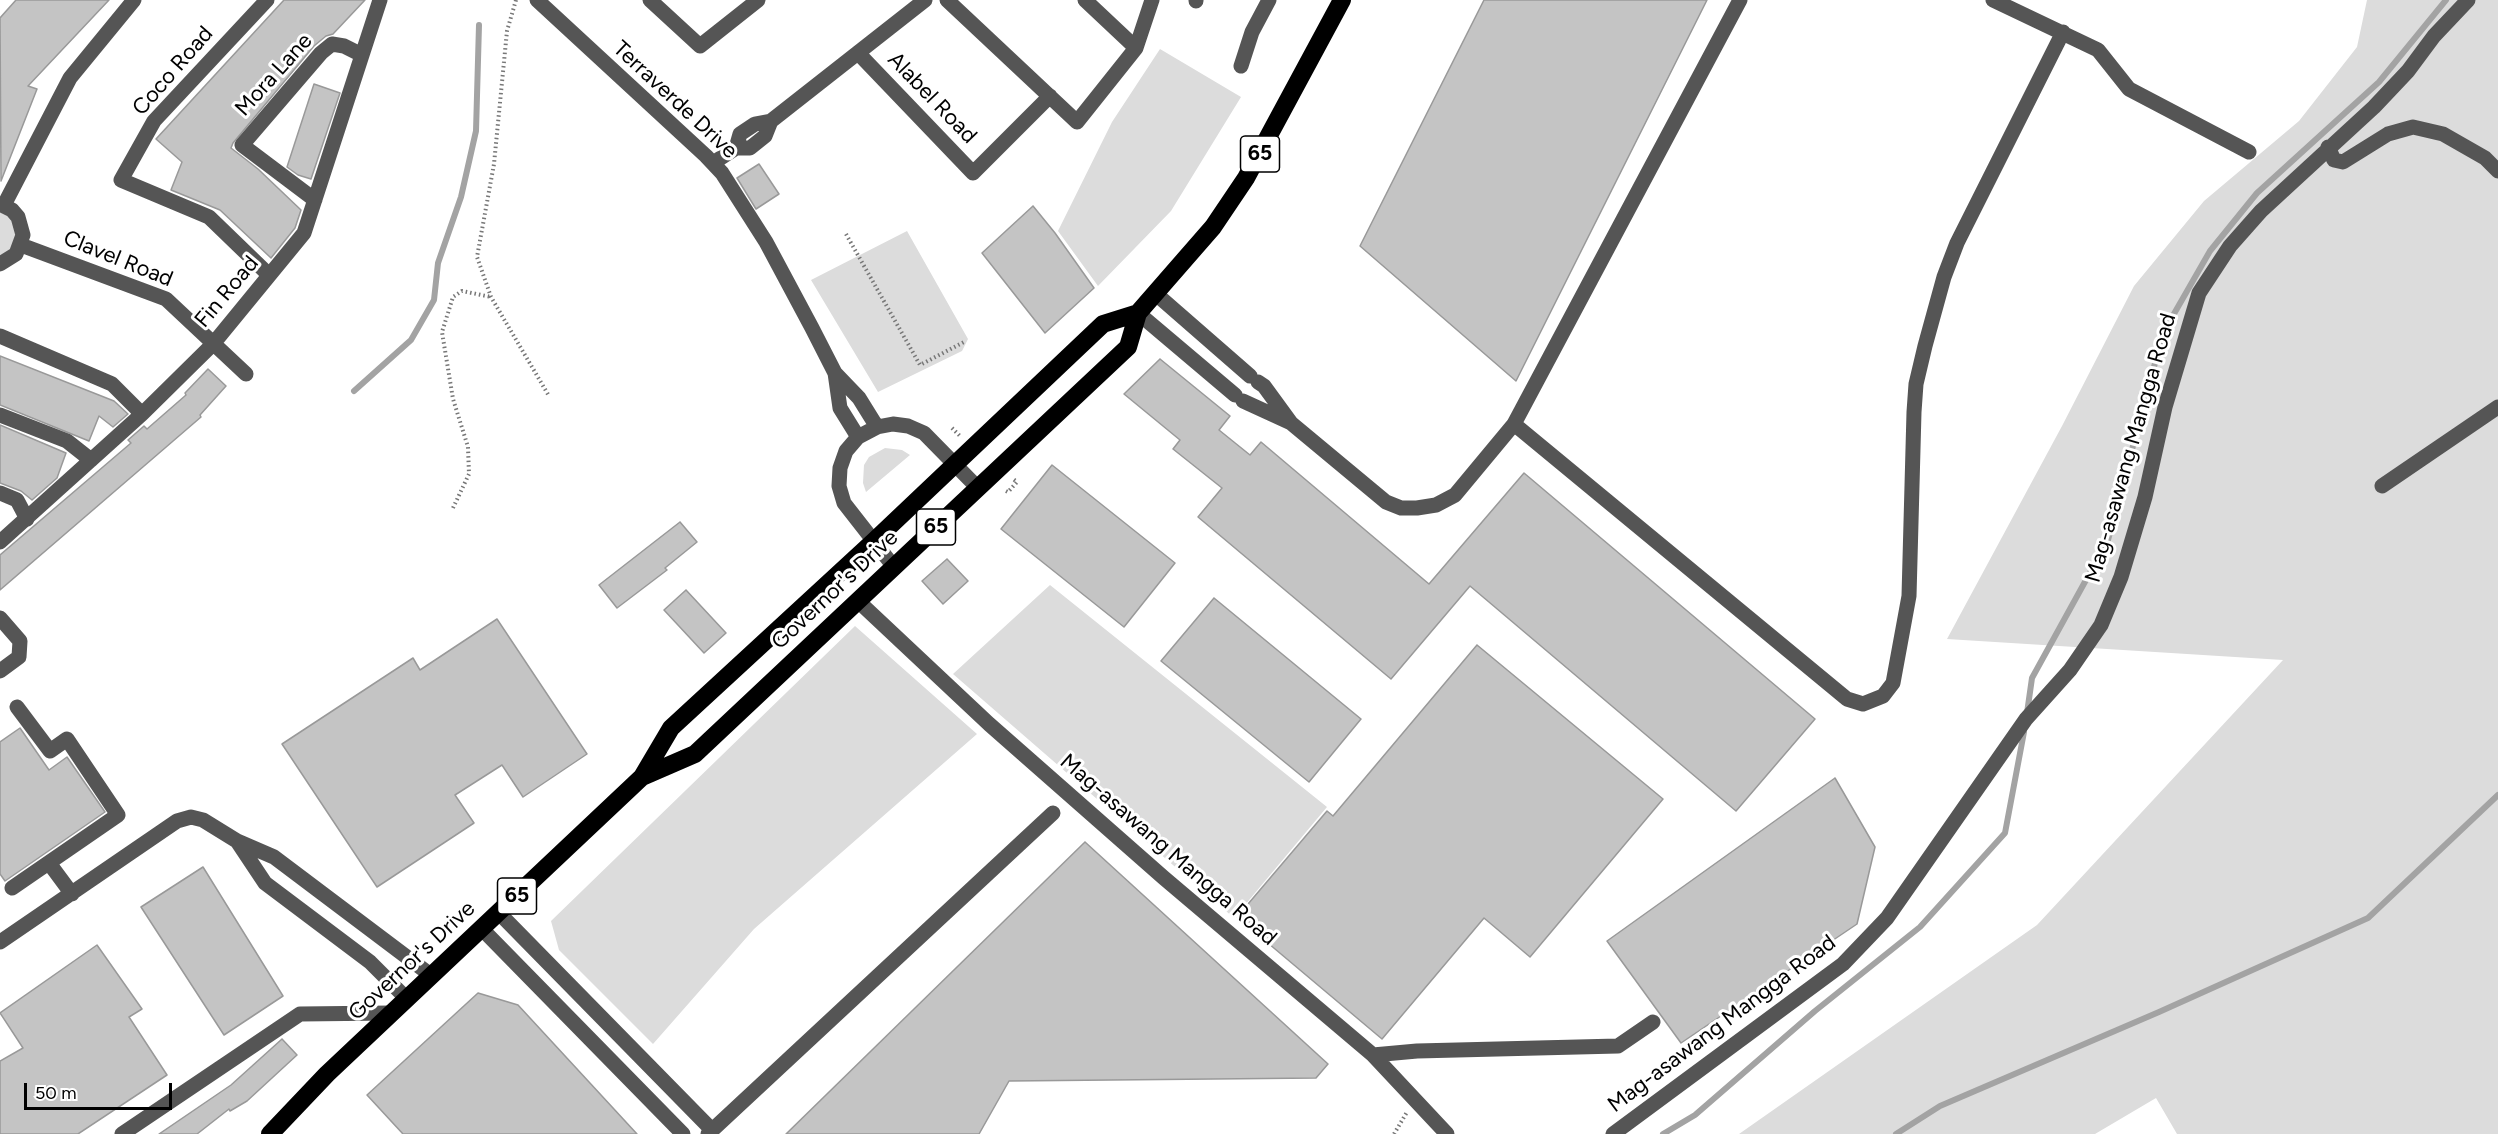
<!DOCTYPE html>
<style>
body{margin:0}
#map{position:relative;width:2498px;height:1134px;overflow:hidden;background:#fff;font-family:Figtree,sans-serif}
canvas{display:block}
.scale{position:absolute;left:24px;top:1083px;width:148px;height:27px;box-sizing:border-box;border:3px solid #000;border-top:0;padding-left:8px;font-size:18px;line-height:21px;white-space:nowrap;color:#000;-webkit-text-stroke:4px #fff;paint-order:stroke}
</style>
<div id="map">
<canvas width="2498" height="1134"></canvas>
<div class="scale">50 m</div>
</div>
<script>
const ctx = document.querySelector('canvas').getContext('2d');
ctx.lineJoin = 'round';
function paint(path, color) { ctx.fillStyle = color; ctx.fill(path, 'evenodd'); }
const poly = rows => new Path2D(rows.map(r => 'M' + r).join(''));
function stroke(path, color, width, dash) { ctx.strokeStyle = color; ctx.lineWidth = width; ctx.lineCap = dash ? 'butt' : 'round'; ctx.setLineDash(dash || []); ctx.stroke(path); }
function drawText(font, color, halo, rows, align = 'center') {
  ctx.font = font + ' Figtree,sans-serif'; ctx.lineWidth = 6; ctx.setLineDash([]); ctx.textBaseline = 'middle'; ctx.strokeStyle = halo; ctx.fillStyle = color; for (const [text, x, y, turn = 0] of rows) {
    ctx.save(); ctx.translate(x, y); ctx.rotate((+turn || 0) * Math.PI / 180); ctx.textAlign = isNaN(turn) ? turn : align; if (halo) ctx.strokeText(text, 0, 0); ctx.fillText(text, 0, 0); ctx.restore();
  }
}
paint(poly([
 [2367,0,2498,0,2498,1134,2177,1134,2156,1098,2095,1134,1739,1134,2037,925,2283,660,1947,639,2062,426,2134,286,2204,201,2299,121,2357,47],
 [1160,49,1241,97,1171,211,1098,286,1058,231,1112,122],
 [0,204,23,235,0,264],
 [907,231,968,339,962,351,878,392,811,280],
 [885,448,902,450,910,455,866,492,863,483,864,465,869,457],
 [1050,585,1327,807,1234,918,953,674],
 [855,626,977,734,754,929,653,1044,559,950,551,921]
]), '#dcdcdc');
stroke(poly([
 [354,391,411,340,434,300,438,263,461,197,476,131,479,25],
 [2027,713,2032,678,2108,540,2163,333,2210,251,2257,193,2379,82,2446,0],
 [1663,1134,1695,1115,1815,1011,1920,927,2005,833,2024,732],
 [1896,1134,1940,1106,2159,1012,2368,918,2498,795]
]), '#a3a3a3', 6);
const building = poly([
 [16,0,109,0,28,86,37,89,1,181,0,18,16,0],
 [284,0,365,0,333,34,326,36,314,46,233,143,231,148,258,169,301,210,295,228,271,258,220,210,171,190,182,162,156,139,284,0],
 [1484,0,1707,0,1516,381,1360,246,1484,0],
 [314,84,340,93,311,179,298,175,287,167,314,84],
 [759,164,779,194,756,209,737,178,759,164],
 [1033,206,1055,233,1094,288,1045,333,982,253,1033,206],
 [0,356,114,401,128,414,113,427,99,416,89,441,0,405,0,356],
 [1160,359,1230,416,1219,430,1250,455,1261,442,1429,584,1524,473,1815,719,1736,811,1470,586,1391,679,1198,517,1222,488,1173,449,1180,440,1124,394,1160,359],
 [208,369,226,386,200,415,201,417,0,590,0,555,131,443,128,440,144,426,147,429,186,395,185,393,208,369],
 [0,425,66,453,57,478,32,500,21,491,0,483,0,425],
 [1052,465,1175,563,1124,627,1001,529,1052,465],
 [680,522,697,542,665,568,667,570,617,608,599,585,680,522],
 [947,559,968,581,943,604,922,581,947,559],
 [686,590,726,633,704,653,664,610,686,590],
 [1214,598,1361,719,1309,782,1161,661,1214,598],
 [497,619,587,754,523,797,502,765,455,795,474,823,377,887,282,744,413,658,420,670,497,619],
 [1477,645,1663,799,1530,957,1484,918,1382,1039,1237,917,1327,811,1333,816,1477,645],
 [20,728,49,770,67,757,105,812,5,881,0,874,0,742,20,728],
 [1835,778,1875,847,1857,924,1681,1043,1607,941,1835,778],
 [1085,842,1328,1064,1316,1078,1009,1081,979,1134,786,1134,1085,842],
 [203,867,283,996,224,1035,141,907,203,867],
 [97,945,142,1009,129,1017,167,1075,78,1134,0,1134,0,1061,23,1048,0,1013,97,945],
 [478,993,518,1005,637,1134,403,1134,367,1095,478,993],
 [282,1039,297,1055,247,1101,230,1111,229,1109,197,1134,159,1134,231,1085,282,1039]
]);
paint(building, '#c4c4c4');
stroke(building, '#999', 1.5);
stroke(poly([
 [516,0,507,31,494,164,477,257,491,297,549,396],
 [846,234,920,365,964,342],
 [952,428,960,436],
 [1006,491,1008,492,1017,482,1013,479],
 [453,508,469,474,468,447,453,399,442,332,453,297,462,291,491,297],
 [1394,1134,1407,1112]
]), '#777', 4, [1.5, 3]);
stroke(poly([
 [267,0,154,121,121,180,209,217,269,275],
 [537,0,706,156,722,173,766,242,812,328,835,373,840,408,858,437],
 [650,0,700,46,758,0],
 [947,0,1077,122,1136,48,1152,0],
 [1085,0,1136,48],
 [1993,0,2098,50,2129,89,2249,152],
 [1196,1,1196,0],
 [859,54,973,173,1050,96],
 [1241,66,1252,32,1269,0],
 [2328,147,2334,160,2343,162,2388,134,2413,127,2443,134,2485,158,2498,171],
 [736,148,740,134,755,124,771,121],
 [713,163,736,148,750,148,765,136,771,121,925,0],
 [315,200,242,145,321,53,332,44,344,46,362,55],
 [0,204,12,210,18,217,23,235,16,254,0,264],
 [4,205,70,78,134,0],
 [21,245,166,299,246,374],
 [1156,294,1250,376],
 [1138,313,1235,395],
 [0,336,112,384,142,414],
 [835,373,859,398,877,427],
 [1258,382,1264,386,1291,423,1386,502,1401,508,1417,508,1436,505,1455,495,1514,424,1740,0],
 [1243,401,1291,423],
 [0,415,67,441,91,460],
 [1514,424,1847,699,1863,704,1883,696,1893,683,1909,596,1914,412,1916,384,1925,346,1944,277,1957,243,2063,32],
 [2382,486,2498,407],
 [0,493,17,500,27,519],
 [0,542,142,414,213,344,304,233,380,0],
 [894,567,844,503,839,486,840,468,846,451,858,437,877,427,893,424,908,426,924,433,978,488],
 [858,601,989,724,1164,878,1373,1055,1447,1134],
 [0,618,20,641,19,657,0,671],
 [237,841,265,883,370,962,407,999],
 [49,863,72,894],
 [12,888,118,815,67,739,50,751,17,707],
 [499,913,712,1130],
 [482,929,683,1134],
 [0,942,177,821,191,817,203,820,237,841,274,857,432,976],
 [1373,1055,1417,1051,1618,1046,1653,1022],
 [122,1134,300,1014,391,1013],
 [708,1134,1053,813],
 [1613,1134,1843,964,1887,918,2026,719,2070,670,2101,625,2121,577,2145,497,2165,407,2199,293,2230,246,2261,211,2374,107,2408,71,2434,36,2468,0]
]), '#555', 15);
stroke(poly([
 [642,777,695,754,1128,347,1138,313,1213,227,1246,178,1342,0],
 [270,1134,327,1074,642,777,671,728,874,541,1103,324,1138,313]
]), '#000', 18);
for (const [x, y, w] of [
 [1260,154,39],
 [936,527,39],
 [517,896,39]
]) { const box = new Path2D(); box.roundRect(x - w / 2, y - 18, w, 36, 4.5); ctx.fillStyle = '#fff'; ctx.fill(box); stroke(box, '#000', 1.5); }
drawText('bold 21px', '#000', null, [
 ["65",1260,154],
 ["65",936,527],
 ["65",517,896]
]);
drawText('22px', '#000', '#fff', [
 ["Coco Road",173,71,-49],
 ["Mora Lane",274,75,-48],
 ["Alabel Road",932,98,46],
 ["Terraverde Drive",675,100,43],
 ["Clavel Road",118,259,22],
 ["Fin Road",227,292,-50],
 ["Mag-asawang Mangga Road",2131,448,-74],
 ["Governor's Drive",835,590,-43],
 ["Mag-asawang Mangga Road",1168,850,41],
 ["Governor's Drive",412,961,-43],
 ["Mag-asawang Mangga Road",1722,1024,-37]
]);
</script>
